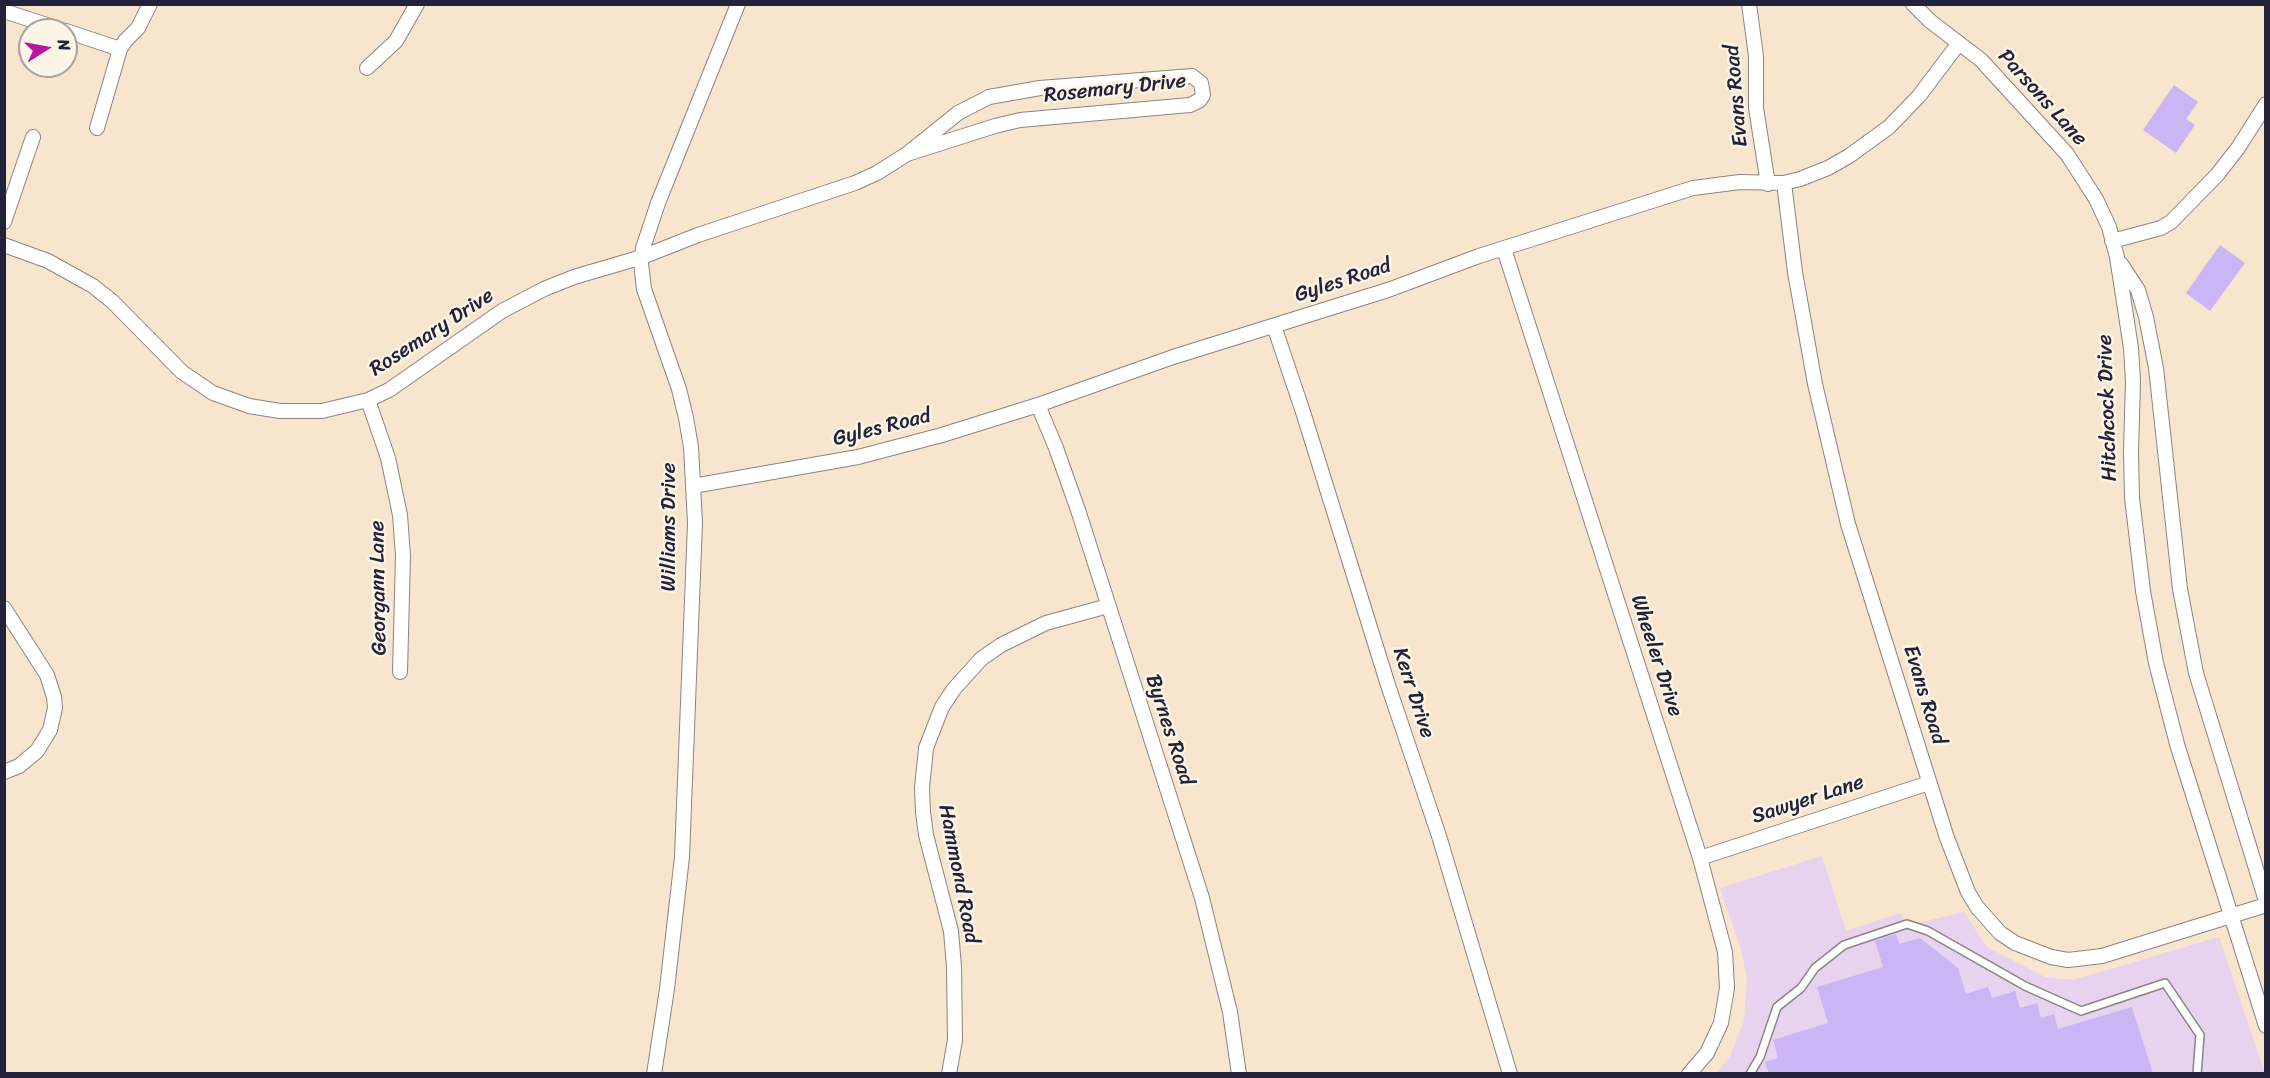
<!DOCTYPE html>
<style>
body{margin:0}
#map{position:relative;width:2270px;height:1078px;overflow:hidden;background:#f7e5cd;font-family:Sriracha,sans-serif}
canvas{display:block}
.frame{position:absolute;inset:0;border:6px solid #22223b;pointer-events:none}
.north{position:absolute;left:18px;top:18px;width:60px;height:60px;box-sizing:border-box;background:#fcf5e5;border:2px solid #a5a1a1;border-radius:50%;rotate:79deg;font-size:16px;font-weight:700;line-height:24px;text-align:center;color:#22223b}
.north::after{content:'';display:block;margin:auto;width:21px;height:27px;background:#b5179e;clip-path:polygon(50% 0,100% 100%,50% 72%,0 100%)}
</style>
<div id="map">
<canvas width="2270" height="1078"></canvas>
<div class="frame"></div>
<div class="north">N</div>
</div>
<script>
const ctx = document.querySelector('canvas').getContext('2d');
ctx.lineJoin = 'round';
function paint(path, color) { ctx.fillStyle = color; ctx.fill(path, 'evenodd'); }
const poly = rows => new Path2D(rows.map(r => 'M' + r).join(''));
function stroke(path, color, width, dash) { ctx.strokeStyle = color; ctx.lineWidth = width; ctx.lineCap = dash ? 'butt' : 'round'; ctx.setLineDash(dash || []); ctx.stroke(path); }
function drawText(font, color, halo, rows, align = 'center') {
  ctx.font = font + ' Sriracha,sans-serif'; ctx.lineWidth = 5; ctx.setLineDash([]); ctx.textBaseline = 'middle'; ctx.strokeStyle = halo; ctx.fillStyle = color; for (const [text, x, y, turn = 0] of rows) {
    ctx.save(); ctx.translate(x, y); ctx.rotate((+turn || 0) * Math.PI / 180); ctx.textAlign = isNaN(turn) ? turn : align; if (halo) ctx.strokeText(text, 0, 0); ctx.fillText(text, 0, 0); ctx.restore();
  }
}
paint(poly([
 [1822,856,1846,931,1901,913,1906,926,1964,912,1987,947,2045,977,2073,980,2219,937,2265,1074,1716,1074,1730,1056,1744,1021,1747,981,1742,952,1720,888]
]), '#e7d2ef');
paint(poly([
 [2174,85,2198,102,2186,119,2195,125,2176,153,2143,130],
 [2220,245,2245,263,2210,311,2186,293],
 [1896,934,1899,944,1920,938,1958,968,1966,994,1988,987,1992,998,2015,991,2020,1008,2037,1003,2041,1018,2054,1014,2058,1029,2132,1007,2153,1074,1769,1074,1765,1062,1778,1058,1773,1040,1828,1023,1817,987,1883,967,1875,941]
]), '#ccb5f4');
const service = poly([
 [1750,1074,1760,1057,1777,1007,1801,988,1815,968,1844,945,1907,924,1928,931,2025,986,2081,1011,2165,983,2200,1035,2197,1074]
]);
const minor = poly([
 [1749,4,1756,56,1756,108,1768,184],
 [1913,4,1930,21,1981,60,2067,154,2096,199,2109,227,2117,257,2131,348,2133,381,2131,452,2132,498,2143,591,2156,663,2177,744,2266,1026],
 [4,11,62,30],
 [66,31,120,49],
 [367,68,396,41,417,4],
 [1192,76,1201,83,1203,95,1200,100,1190,105,1020,120,995,126,907,154,958,113,989,97,1040,88,1192,76],
 [97,128,120,49,125,41,138,28,150,4],
 [1784,183,1795,272,1815,384,1848,524,1947,838,1968,892,1977,907,2000,933,2015,943,2051,957,2068,960,2102,956,2266,905],
 [4,222,33,137],
 [2112,241,2161,228,2171,222,2217,175,2238,148,2266,104],
 [4,245,48,261,93,286,113,302,182,372,213,393,249,406,280,411,322,411,368,400,389,390,502,311,544,289,574,277,642,257,698,235,855,183,877,173,907,154],
 [1504,249,1700,858,1725,952,1727,988,1721,1023,1707,1053,1689,1074],
 [2121,264,2138,290,2146,317,2156,368,2180,589,2196,673,2266,901],
 [1274,326,1303,412,1388,685,1439,836,1510,1074],
 [368,400,388,458,400,515,403,556,400,672],
 [1038,405,1056,448,1078,510,1202,898,1230,1012,1239,1074],
 [693,486,858,457,942,435,1038,405,1173,357,1388,290,1479,256,1693,188,1740,182,1784,183,1800,179,1828,168,1849,156,1889,127,1919,96,1959,43],
 [4,608,47,675,54,697,55,708,50,730,37,751,19,766,4,772],
 [1700,858,1929,783],
 [654,1074,667,989,682,857,695,523,691,447,686,418,679,389,644,289,641,263,643,248,658,203,738,4],
 [949,1074,955,1040,954,967,951,931,926,835,923,812,922,788,926,748,942,707,954,689,981,659,1001,645,1046,623,1108,606]
]);
stroke(service, '#8c8484', 10);
stroke(minor, '#8c8484', 16);
stroke(service, '#fff', 7);
stroke(minor, '#fff', 14);
drawText('21px', '#22223b', '#fcf5e5', [
 ["Rosemary Drive",1115,89,-6],
 ["Evans Road",1737,96,-95],
 ["Parsons Lane",2042,98,48],
 ["Gyles Road",1343,281,-18],
 ["Rosemary Drive",432,333,-33],
 ["Hitchcock Drive",2108,408,-92],
 ["Gyles Road",882,428,-14],
 ["Williams Drive",670,527,-90],
 ["Georgann Lane",379,588,-91],
 ["Wheeler Drive",1656,656,72],
 ["Kerr Drive",1413,693,72],
 ["Evans Road",1924,695,73],
 ["Byrnes Road",1169,730,72],
 ["Sawyer Lane",1808,800,-18],
 ["Hammond Road",958,874,79]
]);
</script>
